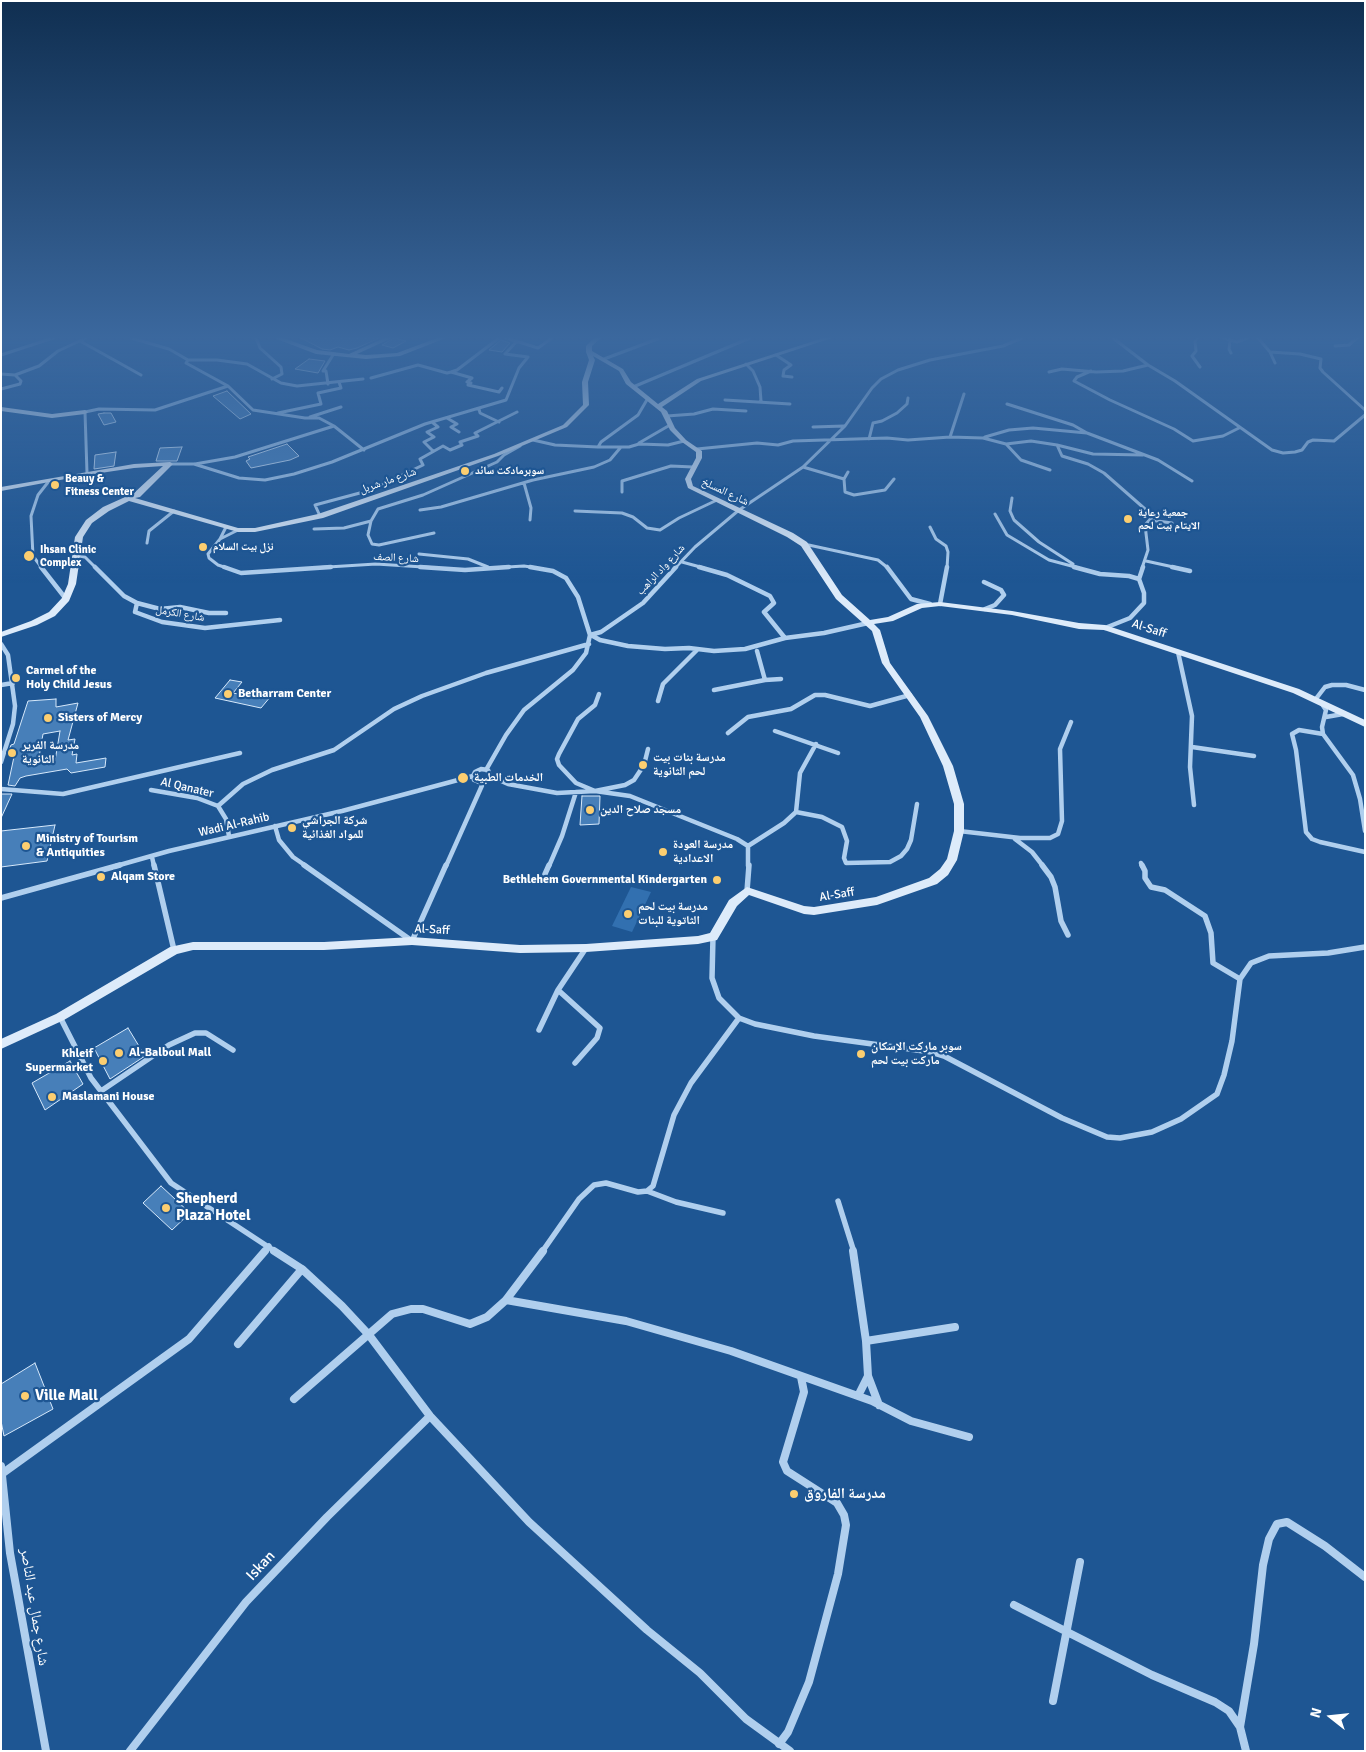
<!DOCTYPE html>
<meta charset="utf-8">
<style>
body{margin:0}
#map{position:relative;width:1366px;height:1752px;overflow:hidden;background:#1e5693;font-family:Signika,sans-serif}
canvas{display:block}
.frame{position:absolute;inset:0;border:2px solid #fff;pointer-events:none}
.north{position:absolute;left:1306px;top:1692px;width:50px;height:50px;-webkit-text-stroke:4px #1e5693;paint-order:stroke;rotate:286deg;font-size:14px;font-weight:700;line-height:20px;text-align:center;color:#fff}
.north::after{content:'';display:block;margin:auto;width:18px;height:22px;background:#fff;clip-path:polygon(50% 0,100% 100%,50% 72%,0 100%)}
</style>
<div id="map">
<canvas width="1366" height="1752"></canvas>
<div class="frame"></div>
<div class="north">N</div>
</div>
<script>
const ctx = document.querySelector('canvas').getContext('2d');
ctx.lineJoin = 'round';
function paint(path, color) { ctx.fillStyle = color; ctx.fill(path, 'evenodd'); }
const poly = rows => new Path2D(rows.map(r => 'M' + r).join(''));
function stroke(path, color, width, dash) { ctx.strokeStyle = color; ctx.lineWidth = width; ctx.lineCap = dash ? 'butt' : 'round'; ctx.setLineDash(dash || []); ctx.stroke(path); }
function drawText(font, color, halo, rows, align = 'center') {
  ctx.font = font + ' Signika,"Noto Naskh Arabic",sans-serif'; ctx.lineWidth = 4.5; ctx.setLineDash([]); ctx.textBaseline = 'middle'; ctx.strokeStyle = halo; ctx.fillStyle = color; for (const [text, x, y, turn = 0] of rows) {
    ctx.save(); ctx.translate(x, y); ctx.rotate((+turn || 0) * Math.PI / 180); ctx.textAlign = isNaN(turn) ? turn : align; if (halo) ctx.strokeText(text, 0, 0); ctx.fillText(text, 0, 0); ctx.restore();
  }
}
paint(poly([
 [631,887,651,892,632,932,612,926]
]), '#3270b0');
const building = poly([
 [301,338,379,338,357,348,349,350,338,347,330,350,322,349,301,338],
 [394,338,406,341,393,348,382,345,394,338],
 [501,340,510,343,502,352,489,350,501,340],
 [309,359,325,361,318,373,295,369,309,359],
 [227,391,251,414,240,419,213,396,227,391],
 [104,413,111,413,116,422,104,425,98,414,104,413],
 [287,444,299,456,290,460,251,468,246,461,250,459,248,457,287,444],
 [182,447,177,461,156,461,160,448,182,447],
 [116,452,114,466,94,469,95,455,116,452],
 [230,680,242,682,233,693,259,698,262,694,271,696,261,708,215,698,230,680],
 [56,699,56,707,78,703,68,740,75,739,72,755,77,754,76,763,106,758,105,767,71,773,67,769,26,776,20,778,15,786,8,785,15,752,8,753,11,745,14,744,28,701,56,699],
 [60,731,55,761,38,763,43,734,60,731],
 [1,794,12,794,1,818,1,794],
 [582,796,600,796,599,824,580,825,582,796],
 [55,825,47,861,1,867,1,831,55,825],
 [128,1028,145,1056,110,1079,94,1048,128,1028],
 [70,1061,83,1084,45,1110,32,1083,70,1061],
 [161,1186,190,1213,172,1230,143,1203,161,1186],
 [35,1363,53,1409,4,1436,1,1421,1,1384,35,1363]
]);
paint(building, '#477fb9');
stroke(building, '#d6e8fa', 1);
stroke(poly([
 [131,338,169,349,188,360,217,360,247,364,281,383,297,386,363,379],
 [256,338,260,348,281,367,282,374,272,379],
 [506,338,538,348,552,338],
 [1113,338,1148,365,1175,381,1272,450,1283,453,1295,452,1302,450,1308,442,1313,440,1334,441,1365,415],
 [1197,338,1195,342,1196,351,1192,356,1200,367],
 [1224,338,1237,342,1247,338],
 [1258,338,1270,352,1300,354,1321,359,1320,368,1323,372,1365,410],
 [80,341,141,375],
 [517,341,505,354,528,357],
 [1230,341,1229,349,1231,353],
 [1335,346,1349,345,1357,338],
 [1270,352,1275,363],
 [1,355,53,338],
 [776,355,791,365,784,370,783,376,792,377],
 [604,359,660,338],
 [188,360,186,363,228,386,253,410,305,418,319,418,334,426,364,450],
 [746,364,753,371,760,387,761,401],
 [1091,371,1077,377,1074,381,1110,400,1174,429,1193,441,1223,436,1239,428],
 [451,372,472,378,467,382,471,383,468,385,499,392,502,388],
 [1049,372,1062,369,1096,372,1123,371,1148,365],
 [1,374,15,375],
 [371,378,418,365,447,373,451,372,457,370,499,338],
 [328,384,326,371,323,371,333,355],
 [633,387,750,338],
 [1,389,20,384,21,381,15,375,39,366,58,351,86,338],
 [725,400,790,404],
 [1007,404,1073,425,1087,433],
 [479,409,480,413,499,422],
 [278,413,321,404,318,393,341,388,339,382],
 [667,416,694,414,713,409,746,411],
 [310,417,341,407],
 [447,418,457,424,451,427,459,432],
 [432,422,438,427,427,432,434,437,424,442,433,451],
 [813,427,844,426],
 [950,437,964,394],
 [985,437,1009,430,1033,428,1087,433,1158,460,1192,481],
 [869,439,873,423,882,421,897,413,907,404,908,398],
 [533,440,555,445,598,447,629,447,639,444,668,445,684,441],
 [639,443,670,425],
 [1006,444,1021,460,1050,470],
 [1057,445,1093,454,1143,455],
 [598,447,601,442,638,415,648,398],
 [697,449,757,443,778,445,793,441,887,438,908,440,950,437,983,438,1006,444,1031,441,1057,445,1062,456,1088,464,1104,473,1153,516,1145,525,1148,550,1142,568],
 [170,464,194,464,239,478,265,480,294,474,332,462,425,424,506,400,519,368,528,357],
 [195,464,235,457,334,426],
 [803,467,844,479,845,492,854,495,885,490,894,479],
 [87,473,85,412,99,409,155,410,228,386],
 [844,479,848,472],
 [524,483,531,508,530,520],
 [622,492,622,481,671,466,693,467],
 [1012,498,1010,511,1014,520,1039,542,1073,564],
 [420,510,441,507,533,480,594,467,610,460,621,447],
 [575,511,622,513,633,517,647,528,660,530,679,518,717,500],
 [995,514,1007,535,1049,560,1079,568],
 [320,516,315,505,371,490,423,465,420,459,443,446,450,450,462,445,460,442,478,436,475,433,517,412],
 [1150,520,1172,523],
 [930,527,936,539,946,546,948,552,947,568],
 [314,529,344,528,371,521],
 [434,533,379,545,372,544,368,535,371,521,378,509,423,495,497,462,504,455,520,446],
 [220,539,226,527],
 [147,543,149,531,174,511],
 [804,544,878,560,888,568],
 [419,554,468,559,488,567],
 [76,556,85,557,96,568],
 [1146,561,1178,568],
 [682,562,704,568],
 [42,568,33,556,31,516,38,495,49,481],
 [227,568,218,565,209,558,208,554,220,539,238,530],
 [312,568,376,564,439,568],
 [491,568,524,566,537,568],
 [675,568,695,547,739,510,803,467,845,426,872,388,881,379,898,370,930,360,1003,346,1022,338]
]), '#b0cfee', 3);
stroke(poly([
 [41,567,66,599],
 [95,567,124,596,137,603,135,612,162,622,205,628,280,620],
 [224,567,241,573,331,567],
 [420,567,465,570,509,567],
 [699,567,727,575,770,596,774,603,764,612,785,638],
 [887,567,911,599,930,604],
 [1074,567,1100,574,1129,576,1139,579],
 [1172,567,1190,571],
 [984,582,1001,590,1004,595,995,605,985,609],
 [137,603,160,609,180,607,209,613,226,613],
 [940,604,947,567],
 [1105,628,1130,618,1144,603,1144,593,1139,579,1143,567],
 [590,635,601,632,643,603,676,567],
 [591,635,600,640,628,646,665,649,689,648,714,651,745,649,785,638,824,633,868,623],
 [1,644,8,655,15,706,13,724,1,762],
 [757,651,765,680],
 [1178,652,1192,716,1190,767,1194,805],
 [1,685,13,683],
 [714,690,765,680,781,679],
 [599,694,595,705,578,719,559,754,557,759,559,765,576,783,595,791,625,785,634,780,644,765,648,749],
 [1315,700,1325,687,1332,685,1346,685,1365,690],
 [658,701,663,684,697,650],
 [1322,704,1326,710,1322,727,1323,734,1353,775,1360,799,1365,831],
 [1326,717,1343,714],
 [775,731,838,753],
 [728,733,748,717,791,709,815,695,825,695,870,706,910,695],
 [1323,734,1299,730,1292,734,1296,750,1306,832,1312,839,1320,842,1365,852],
 [1192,747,1254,756],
 [481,769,488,770,490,776,487,780,479,782,474,780,473,776,475,772,481,769],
 [486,770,506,735,524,710,573,670,586,653,590,635,578,597,566,578,553,571,530,567],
 [490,776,508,784,557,793,595,791,630,796,737,839,748,846,748,866],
 [1,789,63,794,240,753],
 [151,790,197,798,218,806],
 [218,806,243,784,272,770,334,750,394,709,422,696,486,673,589,644],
 [218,806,226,819,229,836],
 [796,812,800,773,816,744],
 [275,826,279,840,293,857,306,866],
 [959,831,1020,838,1050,838,1058,834,1062,821,1060,749,1071,722],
 [1015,839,1032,852,1043,866],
 [748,846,784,823,796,812,822,817,842,827,847,841,844,858,846,863,890,862,901,856,907,849,911,840,917,804],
 [152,857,154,866],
 [1141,863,1142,866],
 [116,866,169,851,342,811,473,776],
 [446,866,484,781],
 [549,866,562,836,576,792]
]), '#b0cfee', 4.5);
stroke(poly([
 [154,865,174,950],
 [304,865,412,941,446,865],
 [1042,865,1051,877,1055,887,1061,921,1068,935],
 [1142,865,1145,871,1145,878,1151,887,1165,890,1205,916,1211,933,1213,963,1240,979],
 [545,874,549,865],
 [747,891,749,865],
 [1,898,120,865],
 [558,990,600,1028,597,1038,575,1063],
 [60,1017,91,1078,171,1183,276,1252],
 [739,1018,755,1024,814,1036,931,1052,944,1056,1062,1118,1107,1137,1120,1138,1152,1132,1181,1119,1217,1094,1224,1075,1232,1041,1240,979,1251,963,1269,956,1328,953,1365,947],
 [539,1030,558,990,586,948],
 [101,1091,169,1045,195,1033,206,1033,233,1050],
 [647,1191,676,1202,723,1213],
 [838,1201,854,1252],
 [264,1252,269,1246],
 [542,1252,579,1199,594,1185,606,1183,638,1192,647,1191,653,1186,674,1115,691,1083,739,1018,719,998,712,978,713,937]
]), '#b0cfee', 5.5);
stroke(poly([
 [274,1251,302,1269,342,1306,369,1335,430,1416,529,1522,647,1630,700,1673,746,1719,790,1751],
 [853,1251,866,1341,868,1376,858,1396],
 [506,1300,626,1321,731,1351,872,1401,911,1421,969,1437],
 [866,1341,955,1327],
 [238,1344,302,1269],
 [868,1376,879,1405],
 [294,1399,392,1314,411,1309,423,1309,470,1324,487,1317,506,1300,543,1251],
 [1,1466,10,1553,46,1751],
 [3,1473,189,1339,265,1251],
 [1014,1605,1152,1675,1215,1702,1229,1711,1240,1727],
 [1053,1701,1080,1562],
 [779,1744,788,1732,809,1682,838,1574,846,1525,844,1515,837,1503,787,1471,783,1462,804,1392,801,1377],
 [130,1751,246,1602,327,1517,430,1416],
 [1246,1751,1240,1727,1254,1644,1263,1565,1269,1539,1277,1524,1287,1522,1325,1546,1365,1577]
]), '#b0cfee', 8);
paint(poly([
 [274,338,283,338,317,350,349,354,384,338,392,338,357,354,366,355,397,353,437,338,446,338,400,356,366,359,316,354,274,338],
 [594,338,601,338,592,346,592,351,623,369,631,382,658,404,697,379,823,338,832,338,701,381,662,407,667,411,675,428,686,440,702,451,702,458,691,479,693,486,793,533,807,542,842,595,870,620,888,617,917,604,940,602,1012,611,1079,623,1105,625,1299,689,1365,720,1365,727,1293,693,1104,630,1079,629,1012,615,940,606,922,608,893,621,874,624,880,630,890,663,928,716,953,766,964,804,964,831,957,860,948,875,937,884,877,905,814,915,804,914,749,895,737,906,717,940,698,944,586,952,520,953,412,945,324,950,193,950,177,954,64,1020,1,1049,1,1039,56,1014,170,947,193,942,324,942,412,937,520,945,586,944,698,936,710,933,729,900,747,887,804,906,814,907,876,897,929,878,940,869,947,859,954,831,954,804,943,766,920,717,882,663,872,631,836,599,801,546,787,537,688,488,685,479,696,458,696,452,682,442,670,430,661,412,626,384,619,371,593,356,595,360,588,382,589,405,567,427,498,456,323,518,255,532,238,532,129,501,109,511,92,523,83,537,76,584,69,601,55,616,37,625,1,637,1,632,31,621,49,612,62,598,68,584,75,537,86,520,103,507,134,493,163,466,134,468,87,475,1,491,1,487,134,464,170,462,173,464,140,497,135,498,238,528,255,528,318,514,494,454,563,425,583,405,582,382,589,360,586,352,586,346,594,338],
 [1,407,52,414,85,410,88,412,85,414,52,418,1,411,1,407]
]), '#ddebfa');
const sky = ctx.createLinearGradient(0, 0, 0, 583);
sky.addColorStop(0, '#102f51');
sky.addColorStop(0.58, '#3b689e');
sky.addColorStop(1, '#3b689e00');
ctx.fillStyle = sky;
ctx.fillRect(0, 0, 1366, 583);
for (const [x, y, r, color] of [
 [465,471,5,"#fcce70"],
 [55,485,5,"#fcce70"],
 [1128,519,5,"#fcce70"],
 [203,547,5,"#fcce70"],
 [29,556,6,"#fcce70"],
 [16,678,5,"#fcce70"],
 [228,694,5,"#fcce70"],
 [48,718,5,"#fcce70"],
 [12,753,5,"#fcce70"],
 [643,765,5,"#fcce70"],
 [463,778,6,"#fcce70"],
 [590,810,5,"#fcce70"],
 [292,828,5,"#fcce70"],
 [26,846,5,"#fcce70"],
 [663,852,5,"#fcce70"],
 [101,877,5,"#fcce70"],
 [717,880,5,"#fcce70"],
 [628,914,5,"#fcce70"],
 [119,1053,5,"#fcce70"],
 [861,1054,5,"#fcce70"],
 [103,1061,5,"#fcce70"],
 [52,1097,5,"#fcce70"],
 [166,1208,5,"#fcce70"],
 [25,1396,5,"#fcce70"],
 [794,1494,5,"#fcce70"]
]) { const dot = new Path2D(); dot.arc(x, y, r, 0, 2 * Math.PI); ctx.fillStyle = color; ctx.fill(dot); stroke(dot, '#1e5693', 2); }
drawText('bold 11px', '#fff', '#1e5693', [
 ["سوبرمادكت سائد",475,471],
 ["Beauy &",65,479],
 ["Fitness Center",65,492],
 ["جمعية رعاية",1138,513],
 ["الايتام بيت لحم",1138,526],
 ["نزل بيت السلام",213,547],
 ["Ihsan Clinic",40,550],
 ["Complex",40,563]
], 'left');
drawText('11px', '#fff', '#1e5693', [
 ["شارع مار شربل",388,481,-19],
 ["شارع المسلخ",725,492,25],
 ["شارع الصف",396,558,3],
 ["شارع واد الراهب",661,570,-47],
 ["شارع الكرمل",180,614,10]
]);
drawText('12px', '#fff', '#1e5693', [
 ["Al-Saff",1149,629,18],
 ["Al Qanater",187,788,13],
 ["Wadi Al-Rahib",234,825,-13],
 ["Al-Saff",837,895,-9],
 ["Al-Saff",432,930,3]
]);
drawText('bold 12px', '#fff', '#1e5693', [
 ["Carmel of the",26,671],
 ["Holy Child Jesus",26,685],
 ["Betharram Center",238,694],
 ["Sisters of Mercy",58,718],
 ["مدرسة الفرير",22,746],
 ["الثانوية",22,760],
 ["مدرسة بنات بيت",653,758],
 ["لحم الثانوية",653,772],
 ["الخدمات الطبية",474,778],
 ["مسجد صلاح الدين",600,810],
 ["شركة الجراشي",302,821],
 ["للمواد الغذائية",302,835],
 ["Ministry of Tourism",36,839],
 ["& Antiquities",36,853],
 ["مدرسة العودة",673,845],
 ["الاعدادية",673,859],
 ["Alqam Store",111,877],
 ["Bethlehem Governmental Kindergarten",707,880,"right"],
 ["مدرسة بيت لحم",638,907],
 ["الثاتوية للبنات",638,921],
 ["سوبر ماركت الإسكان",871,1047],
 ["ماركت بيت لحم",871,1061],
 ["Al-Balboul Mall",129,1053],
 ["Khleif",93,1054,"right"],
 ["Supermarket",93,1068,"right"],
 ["Maslamani House",62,1097]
], 'left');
drawText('bold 15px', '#fff', '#1e5693', [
 ["Shepherd",176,1199],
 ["Plaza Hotel",176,1216],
 ["Ville Mall",35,1396],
 ["مدرسة الفاروق",804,1494]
], 'left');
drawText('15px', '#fff', '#1e5693', [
 ["Iskan",261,1566,-47],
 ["شارع جمال عبد الناصر",34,1607,81]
]);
</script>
